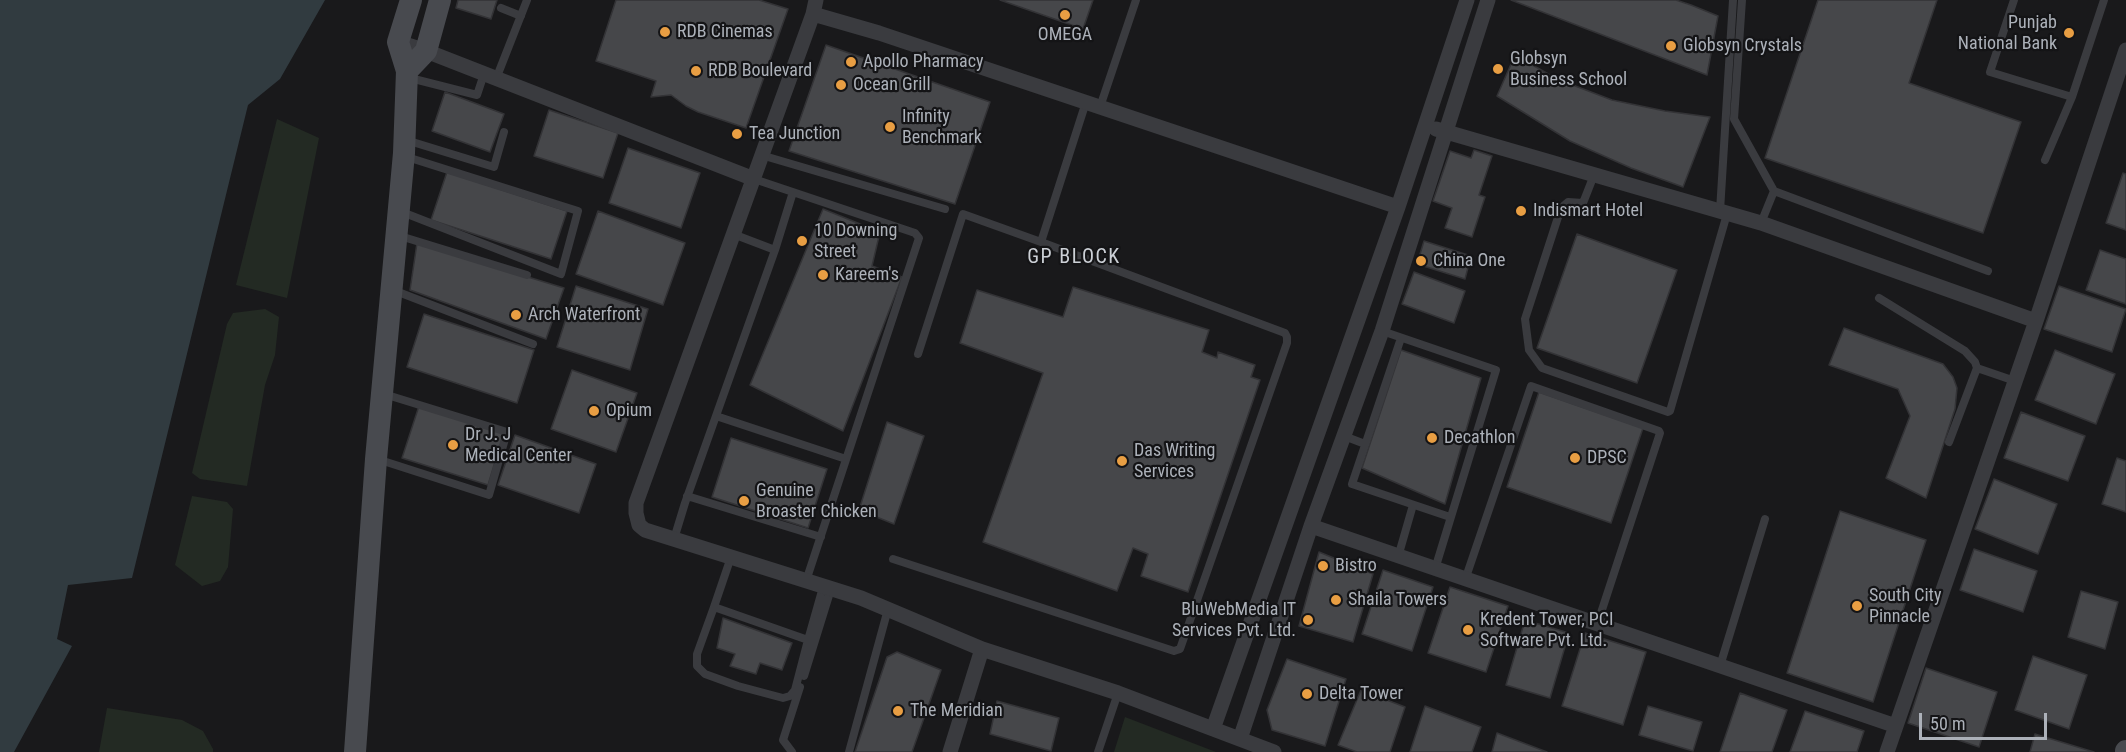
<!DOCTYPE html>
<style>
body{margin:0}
#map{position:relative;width:2126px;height:752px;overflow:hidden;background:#19191b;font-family:"Roboto Condensed",sans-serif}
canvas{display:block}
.scale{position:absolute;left:1919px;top:713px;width:128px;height:27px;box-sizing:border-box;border:3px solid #acb1b9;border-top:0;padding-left:8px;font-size:18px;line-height:21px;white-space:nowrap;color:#acb1b9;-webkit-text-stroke:4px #141416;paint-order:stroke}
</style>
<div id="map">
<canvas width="2126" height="752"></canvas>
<div class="scale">50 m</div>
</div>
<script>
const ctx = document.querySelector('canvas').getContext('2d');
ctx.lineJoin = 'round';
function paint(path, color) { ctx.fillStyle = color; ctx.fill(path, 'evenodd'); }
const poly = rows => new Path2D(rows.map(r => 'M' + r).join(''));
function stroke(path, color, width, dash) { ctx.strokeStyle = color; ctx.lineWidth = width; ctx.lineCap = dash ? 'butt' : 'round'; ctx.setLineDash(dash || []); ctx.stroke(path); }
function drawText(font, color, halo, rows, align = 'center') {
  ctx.font = font + ' "Roboto Condensed",sans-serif'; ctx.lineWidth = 4.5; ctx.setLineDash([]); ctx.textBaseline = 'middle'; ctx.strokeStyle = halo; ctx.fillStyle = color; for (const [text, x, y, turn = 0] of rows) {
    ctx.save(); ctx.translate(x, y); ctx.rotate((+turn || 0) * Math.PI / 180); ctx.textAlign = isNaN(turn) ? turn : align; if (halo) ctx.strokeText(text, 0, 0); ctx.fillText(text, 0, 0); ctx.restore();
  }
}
paint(poly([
 [277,119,319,138,287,298,236,285],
 [265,309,279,317,275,355,265,385,247,486,200,479,192,473,227,324,233,313],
 [192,496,227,502,233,509,228,567,220,581,202,586,175,565],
 [107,708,182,720,203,731,213,749,213,752,99,752],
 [1125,717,1216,752,1114,752]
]), '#232a23');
paint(poly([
 [0,0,325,0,280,79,248,105,132,578,68,585,57,639,72,646,14,752,0,752]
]), '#313b40');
const building = poly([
 [458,0,497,0,491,19,456,8,458,0],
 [616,0,759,0,788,9,746,128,698,112,686,106,671,95,651,97,656,81,596,61,616,0],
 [1000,0,1093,0,1083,29,1000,0],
 [1511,0,1676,0,1691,5,1718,16,1707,75,1511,0],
 [1818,0,1937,0,1909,83,2021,122,1983,233,1765,158,1818,0],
 [826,45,990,102,955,204,789,151,826,45],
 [1515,55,1557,79,1612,100,1665,111,1710,117,1683,187,1631,168,1570,141,1497,96,1515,55],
 [445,92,504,114,490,152,432,131,445,92],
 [549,110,618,133,603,178,534,156,549,110],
 [628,148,700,173,681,228,609,203,628,148],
 [1474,150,1492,156,1479,195,1485,197,1472,237,1445,228,1452,208,1433,201,1450,151,1471,158,1474,150],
 [447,172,567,211,551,259,431,220,447,172],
 [2123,173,2126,174,2126,230,2106,223,2123,173],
 [823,209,880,232,872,266,902,277,843,431,750,385,823,209],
 [598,211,685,243,663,305,576,274,598,211],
 [1577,234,1677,270,1637,383,1537,348,1577,234],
 [1424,241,1471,256,1465,279,1417,264,1424,241],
 [417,243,564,288,546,339,410,290,417,243],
 [2100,250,2126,259,2126,304,2086,290,2100,250],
 [1414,272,1465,291,1454,323,1402,304,1414,272],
 [576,286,648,309,630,370,557,347,576,286],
 [2059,286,2126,309,2112,352,2044,329,2059,286],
 [1073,287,1209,330,1202,352,1217,358,1218,352,1255,365,1251,377,1260,380,1188,592,1141,576,1148,554,1133,548,1117,591,983,542,1043,373,960,343,977,290,1063,317,1073,287],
 [424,314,534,350,517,403,407,367,424,314],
 [1844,328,1943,364,1953,377,1957,388,1955,409,1926,498,1886,478,1910,416,1898,389,1829,365,1844,328],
 [1401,350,1481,378,1445,504,1362,468,1401,350],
 [2055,350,2115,374,2096,424,2035,400,2055,350],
 [572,370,637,393,616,452,551,429,572,370],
 [1539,392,1643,428,1611,523,1507,487,1539,392],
 [419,406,504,433,488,485,402,458,419,406],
 [2021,412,2085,436,2068,481,2004,458,2021,412],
 [887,422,924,436,894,524,859,510,887,422],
 [515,435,596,464,579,513,498,485,515,435],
 [731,438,827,469,808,528,712,497,731,438],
 [2117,458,2126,461,2126,512,2102,504,2117,458],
 [1994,479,2057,504,2038,554,1975,529,1994,479],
 [1840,511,1926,540,1873,702,1787,673,1840,511],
 [1974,549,2037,571,2023,612,1960,590,1974,549],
 [1319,552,1373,574,1353,642,1299,626,1319,552],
 [1383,570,1433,587,1412,651,1362,634,1383,570],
 [1450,587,1508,606,1486,672,1428,653,1450,587],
 [2081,591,2118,602,2105,649,2068,637,2081,591],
 [723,618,792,643,782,670,760,663,756,674,730,666,735,654,717,648,723,618],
 [1525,620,1569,633,1550,698,1506,685,1525,620],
 [1585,633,1646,652,1623,725,1562,706,1585,633],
 [897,652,941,670,912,752,855,752,887,657,897,652],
 [2033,656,2087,675,2069,729,2015,710,2033,656],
 [1287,659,1346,679,1325,746,1272,730,1267,710,1287,659],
 [1926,668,1997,692,1979,747,1908,723,1926,668],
 [1361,690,1405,707,1390,752,1357,752,1338,745,1361,690],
 [1740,693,1787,710,1772,752,1720,752,1740,693],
 [997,701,1059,718,1051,751,990,734,997,701],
 [1425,706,1481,727,1472,752,1410,752,1425,706],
 [1648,706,1702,722,1693,751,1639,735,1648,706],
 [1805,711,1864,731,1857,752,1790,752,1805,711],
 [1497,733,1547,752,1492,752,1497,733],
 [2035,734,2094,752,2030,752,2035,734]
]);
paint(building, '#46474a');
stroke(building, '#333336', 1.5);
stroke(poly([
 [1742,0,1734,119,1774,191,1988,271],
 [2014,0,1990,72,2072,97,2104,0],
 [501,8,521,16],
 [410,78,477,95,484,74],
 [496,79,527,0],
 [1100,107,1136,0],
 [406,140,494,167,504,132],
 [761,155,945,209],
 [2045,160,2072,97],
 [1594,175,1583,203,1568,202,1561,208,1525,319,1529,350,1542,368,1668,412,1670,411,1727,214],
 [754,179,915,233,919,238,806,581],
 [1720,211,1733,0],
 [402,212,561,274,578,211,407,157],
 [1761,223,1774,191],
 [733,234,775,250],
 [400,236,527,275],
 [393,290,533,344],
 [1879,298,1965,351,1975,362,1977,368,2015,381],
 [1382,331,1496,370,1435,569],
 [1401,338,1352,484,1450,517],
 [918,354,963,214,1041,242],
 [716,416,846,459],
 [1344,436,1365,444],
 [1949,442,1977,368],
 [377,459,489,495,507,432,384,394],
 [687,496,821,537],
 [674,539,685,503,775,250,793,192],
 [731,557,714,607,808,640,823,587],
 [1398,557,1413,505],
 [893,559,1174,651,1180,649,1287,343,1287,337,1285,333,1041,242,1086,102],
 [1465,580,1531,386,1659,431,1660,433,1597,625],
 [714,607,697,654,697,666,705,674,738,686,783,698,790,696,795,690,808,640],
 [1720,666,1765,519],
 [804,676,831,589],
 [792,752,783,740,800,687],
 [849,752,888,609],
 [1098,752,1118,693]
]), '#3a3b3f', 8);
stroke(poly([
 [816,0,813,14,636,503,636,513,639,525,645,530,861,598,982,649,1118,693,1274,752],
 [813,14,879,33,1398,207],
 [398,42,426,51,754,179],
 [1436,129,1761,223,2036,321],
 [1311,526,1896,726],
 [1213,729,1398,207,1467,0],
 [1240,739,1311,526,1382,331,1488,0],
 [950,752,982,649],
 [1887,752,2036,321,2126,50]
]), '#3a3b3f', 15);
stroke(poly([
 [407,71,426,51,440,0],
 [355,752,376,459,404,153,407,71,398,42,411,0],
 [2126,752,2126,751]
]), '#484a4f', 22);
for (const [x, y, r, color] of [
 [1065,15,6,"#e89e43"],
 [665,32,6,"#e89e43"],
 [2069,33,6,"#e89e43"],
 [1671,46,6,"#e89e43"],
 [851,62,6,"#e89e43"],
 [1498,69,6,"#e89e43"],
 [696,71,6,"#e89e43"],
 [841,85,6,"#e89e43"],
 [890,127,6,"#e89e43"],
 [737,134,6,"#e89e43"],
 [1521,211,6,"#e89e43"],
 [802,241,6,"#e89e43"],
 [1421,261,6,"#e89e43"],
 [823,275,6,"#e89e43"],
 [516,315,6,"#e89e43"],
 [594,411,6,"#e89e43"],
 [1432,438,6,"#e89e43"],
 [453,445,6,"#e89e43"],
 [1575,458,6,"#e89e43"],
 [1122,461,6,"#e89e43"],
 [744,501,6,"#e89e43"],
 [1323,566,6,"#e89e43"],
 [1336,600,6,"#e89e43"],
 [1857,606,6,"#e89e43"],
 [1308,620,6,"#e89e43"],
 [1468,630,6,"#e89e43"],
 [1307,694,6,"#e89e43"],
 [898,711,6,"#e89e43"]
]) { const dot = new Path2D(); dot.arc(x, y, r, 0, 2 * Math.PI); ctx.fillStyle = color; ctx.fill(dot); stroke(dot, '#141416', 2); }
drawText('18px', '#acb1b9', '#141416', [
 ["Punjab",2057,23,"right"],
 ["National Bank",2057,44,"right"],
 ["RDB Cinemas",677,32],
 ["OMEGA",1065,35,"center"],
 ["Globsyn Crystals",1683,46],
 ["Globsyn",1510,59],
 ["Business School",1510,80],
 ["Apollo Pharmacy",863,62],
 ["RDB Boulevard",708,71],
 ["Ocean Grill",853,85],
 ["Infinity",902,117],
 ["Benchmark",902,138],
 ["Tea Junction",749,134],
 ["Indismart Hotel",1533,211],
 ["10 Downing",814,231],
 ["Street",814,252],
 ["China One",1433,261],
 ["Kareem's",835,275],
 ["Arch Waterfront",528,315],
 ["Opium",606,411],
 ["Dr J. J",465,435],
 ["Medical Center",465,456],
 ["Decathlon",1444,438],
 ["Das Writing",1134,451],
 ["Services",1134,472],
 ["DPSC",1587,458],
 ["Genuine",756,491],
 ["Broaster Chicken",756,512],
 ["Bistro",1335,566],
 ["South City",1869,596],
 ["Pinnacle",1869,617],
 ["Shaila Towers",1348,600],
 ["BluWebMedia IT",1296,610,"right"],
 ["Services Pvt. Ltd.",1296,631,"right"],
 ["Kredent Tower, PCI",1480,620],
 ["Software Pvt. Ltd.",1480,641],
 ["Delta Tower",1319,694],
 ["The Meridian",910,711]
], 'left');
ctx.letterSpacing = '1.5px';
drawText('20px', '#ccd0d6', '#141416', [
 ["GP BLOCK",1074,258]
]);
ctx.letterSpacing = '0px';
</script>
